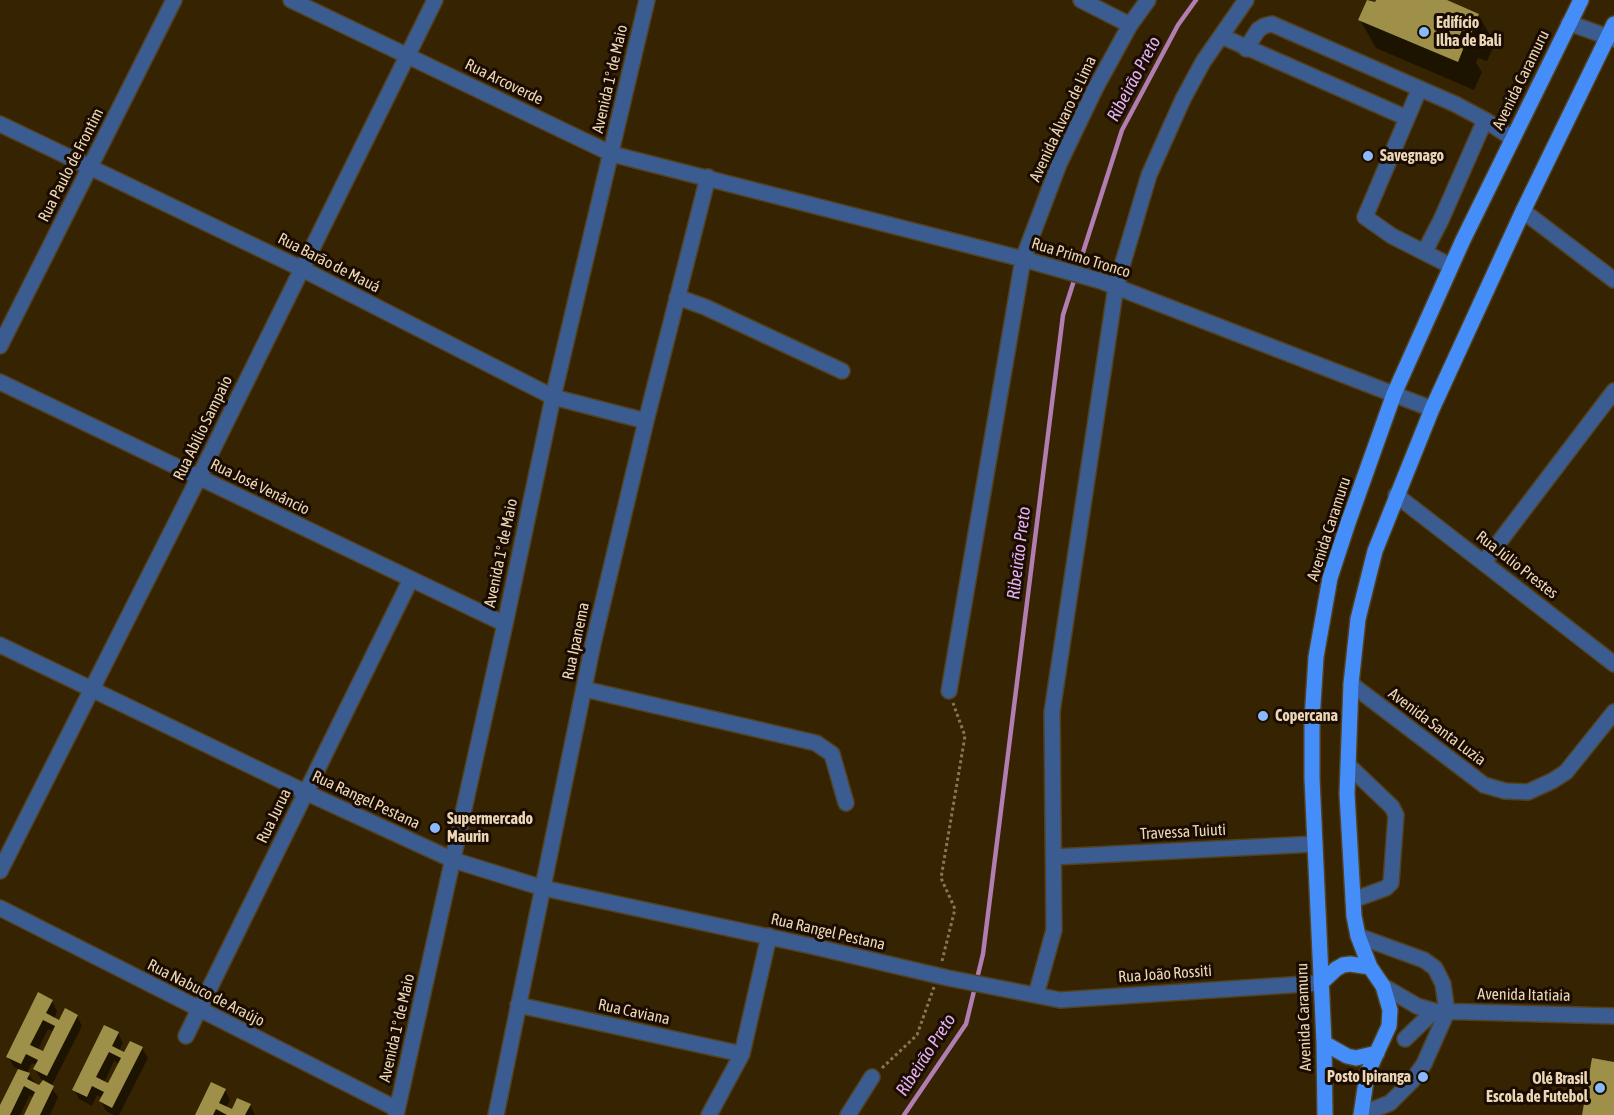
<!DOCTYPE html>
<meta charset="utf-8">
<style>
body{margin:0}
canvas{display:block;background:#352301}
</style>
<canvas width="1614" height="1115"></canvas>
<script>
const ctx = document.querySelector('canvas').getContext('2d');
ctx.lineJoin = 'round';
function paint(path, color) { ctx.fillStyle = color; ctx.fill(path, 'evenodd'); }
const poly = rows => new Path2D(rows.map(r => 'M' + r).join(''));
function stroke(path, color, width, dash) { ctx.strokeStyle = color; ctx.lineWidth = width; ctx.lineCap = dash ? 'butt' : 'round'; ctx.setLineDash(dash || []); ctx.stroke(path); }
function drawText(font, color, halo, rows, align = 'center') {
  ctx.font = font + ' "Asap Condensed",sans-serif'; ctx.lineWidth = 6; ctx.setLineDash([]); ctx.textBaseline = 'middle'; ctx.strokeStyle = halo; ctx.fillStyle = color; for (const [text, x, y, turn = 0] of rows) {
    ctx.save(); ctx.translate(x, y); ctx.rotate((+turn || 0) * Math.PI / 180); ctx.textAlign = isNaN(turn) ? turn : align; if (halo) ctx.strokeText(text, 0, 0); ctx.fillText(text, 0, 0); ctx.restore();
  }
}
paint(poly([
 [1375,0,1443,0,1478,15,1495,43,1487,61,1478,58,1476,63,1482,72,1474,90,1376,48,1360,20,1377,4],
 [52,1001,57,1011,54,1019,59,1022,77,1016,82,1026,51,1087,58,1097,50,1115,25,1115,34,1098,30,1095,20,1115,0,1115,0,1108,20,1070,14,1067,8,1057],
 [48,1029,54,1032,43,1053,38,1050],
 [32,1063,37,1065,35,1069,41,1079,44,1081,39,1087,27,1073],
 [118,1033,123,1043,119,1051,125,1054,131,1043,142,1048,148,1058,119,1115,114,1115,106,1111,101,1101,103,1098,97,1095,92,1106,79,1099,74,1089],
 [114,1061,120,1064,109,1085,104,1083],
 [225,1090,230,1100,226,1108,232,1111,250,1105,255,1115,196,1115]
]), '#0007');
stroke(poly([
 [904,1115,966,1024,983,954,1063,315,1122,130,1178,25,1196,0]
]), '#b27db1', 4.5);
paint(poly([
 [1367,0,1375,2,1376,0,1447,0,1479,14,1471,34,1462,30,1458,39,1466,42,1458,62,1358,20],
 [38,992,53,1000,46,1013,59,1020,65,1008,78,1015,47,1076,33,1069,38,1060,26,1054,21,1064,6,1057],
 [43,1020,55,1026,43,1051,30,1045],
 [104,1025,119,1032,112,1046,124,1052,130,1041,143,1047,112,1108,99,1101,104,1092,92,1086,87,1097,72,1090],
 [109,1052,121,1058,108,1083,96,1077],
 [1592,1058,1614,1062,1614,1115,1582,1115],
 [18,1069,30,1073,27,1079,39,1085,43,1080,54,1086,40,1115,24,1115,35,1092,24,1086,10,1115,0,1115,0,1105],
 [211,1082,226,1089,219,1103,232,1109,237,1098,251,1104,245,1115,227,1115,216,1109,213,1115,195,1115]
]), '#9e9049');
const minor = poly([
 [291,0,612,154,1023,259,1101,281,1432,409],
 [1081,0,1130,25],
 [1569,23,1614,39],
 [1221,36,1407,118],
 [1246,49,1258,30,1264,26,1272,24,1455,104,1485,120,1512,138],
 [1419,90,1365,217,1392,236,1451,266],
 [0,124,302,269,553,397,646,421],
 [1523,211,1614,280],
 [1425,251,1441,220,1485,120],
 [677,297,705,307,842,371],
 [0,346,174,0],
 [0,382,505,624],
 [1396,495,1614,664],
 [1484,562,1614,391],
 [0,645,305,792,453,860,543,888,811,946,948,978,1060,1000,1321,983],
 [1351,684,1484,785,1505,791,1528,792,1552,781,1566,772,1614,712],
 [584,689,816,743,832,754,846,803],
 [949,691,1023,259,1059,164,1095,89,1130,25,1148,0],
 [1348,765,1392,807,1396,815,1391,883,1386,888,1353,900],
 [1054,857,1315,844],
 [0,871,199,477,435,0],
 [0,908,397,1109],
 [1358,936,1424,960,1435,968,1443,984,1447,1012,1424,1064,1412,1081,1390,1103,1362,1114],
 [1383,986,1417,1006,1434,1011,1614,1016],
 [1036,995,1054,930,1052,712,1116,286,1149,175,1183,99,1203,62,1246,0],
 [518,1005,742,1054],
 [186,1036,411,579],
 [1405,1039,1434,1011],
 [396,1115,505,624,553,397,647,0],
 [496,1115,593,644,646,421,708,177],
 [709,1115,742,1054,769,936],
 [848,1115,872,1077]
]);
const major = poly([
 [1321,983,1336,969,1343,965,1350,964,1370,967],
 [1324,1043,1347,1056,1356,1058,1377,1053],
 [1325,1115,1324,1043,1312,778,1312,720,1316,657,1330,578,1348,523,1394,394,1463,240,1581,0],
 [1361,1115,1367,1074,1389,1026,1390,1010,1383,986,1370,967,1358,936,1354,916,1347,794,1351,684,1358,619,1375,551,1432,409,1523,211,1614,24]
]);
stroke(minor, '#52401e', 18);
stroke(major, '#52401e', 18);
stroke(poly([
 [942,961,955,909,941,878,965,736,953,703],
 [882,1068,917,1035,934,987]
]), '#887554', 3, [3, 3]);
stroke(minor, '#3a5c90', 15);
stroke(major, '#458ef9', 15);
for (const [x, y, r, color] of [
 [1424,32,6,"#8cb9fc"],
 [1368,156,6,"#8cb9fc"],
 [1263,716,6,"#8cb9fc"],
 [435,828,6,"#8cb9fc"],
 [1423,1077,6,"#8cb9fc"],
 [1600,1088,6,"#8cb9fc"]
]) { const dot = new Path2D(); dot.arc(x, y, r, 0, 2 * Math.PI); ctx.fillStyle = color; ctx.fill(dot); stroke(dot, '#1a0c00', 2); }
drawText('bold 16px', '#ebd7b8', '#1a0c00', [
 ["Edifício",1436,23],
 ["Ilha de Bali",1436,41],
 ["Savegnago",1380,156],
 ["Copercana",1275,716],
 ["Supermercado",447,819],
 ["Maurin",447,837],
 ["Posto Ipiranga",1411,1077,"right"],
 ["Olé Brasil",1588,1079,"right"],
 ["Escola de Futebol",1588,1097,"right"]
], 'left');
drawText('16px', '#ebd7b8', '#1a0c00', [
 ["Avenida 1º de Maio",610,79,-77],
 ["Avenida Caramuru",1521,80,-64],
 ["Rua Arcoverde",504,82,26],
 ["Avenida Álvaro de Lima",1063,119,-65],
 ["Rua Paulo de Frontim",71,165,-63],
 ["Rua Primo Tronco",1081,258,17],
 ["Rua Barão de Mauá",329,263,27],
 ["Rua Abílio Sampaio",203,428,-64],
 ["Rua José Venâncio",260,487,26],
 ["Avenida Caramuru",1329,529,-72],
 ["Avenida 1º de Maio",501,553,-78],
 ["Rua Júlio Prestes",1517,565,38],
 ["Rua Ipanema",576,641,-78],
 ["Avenida Santa Luzia",1437,727,37],
 ["Rua Rangel Pestana",366,800,25],
 ["Rua Jurua",274,816,-64],
 ["Travessa Tuiuti",1183,832,-3],
 ["Rua Rangel Pestana",828,932,13],
 ["Rua João Rossiti",1165,974,-4],
 ["Rua Nabuco de Araújo",206,993,27],
 ["Avenida Itatiaia",1524,995,1],
 ["Rua Caviana",634,1012,12],
 ["Avenida Caramuru",1304,1017,-92],
 ["Avenida 1º de Maio",397,1028,-77]
]);
drawText('italic 18px', '#e3b0f2', '#1a0c00', [
 ["Ribeirão Preto",1134,79,-62],
 ["Ribeirão Preto",1019,553,-83],
 ["Ribeirão Preto",926,1055,-57]
]);
</script>
